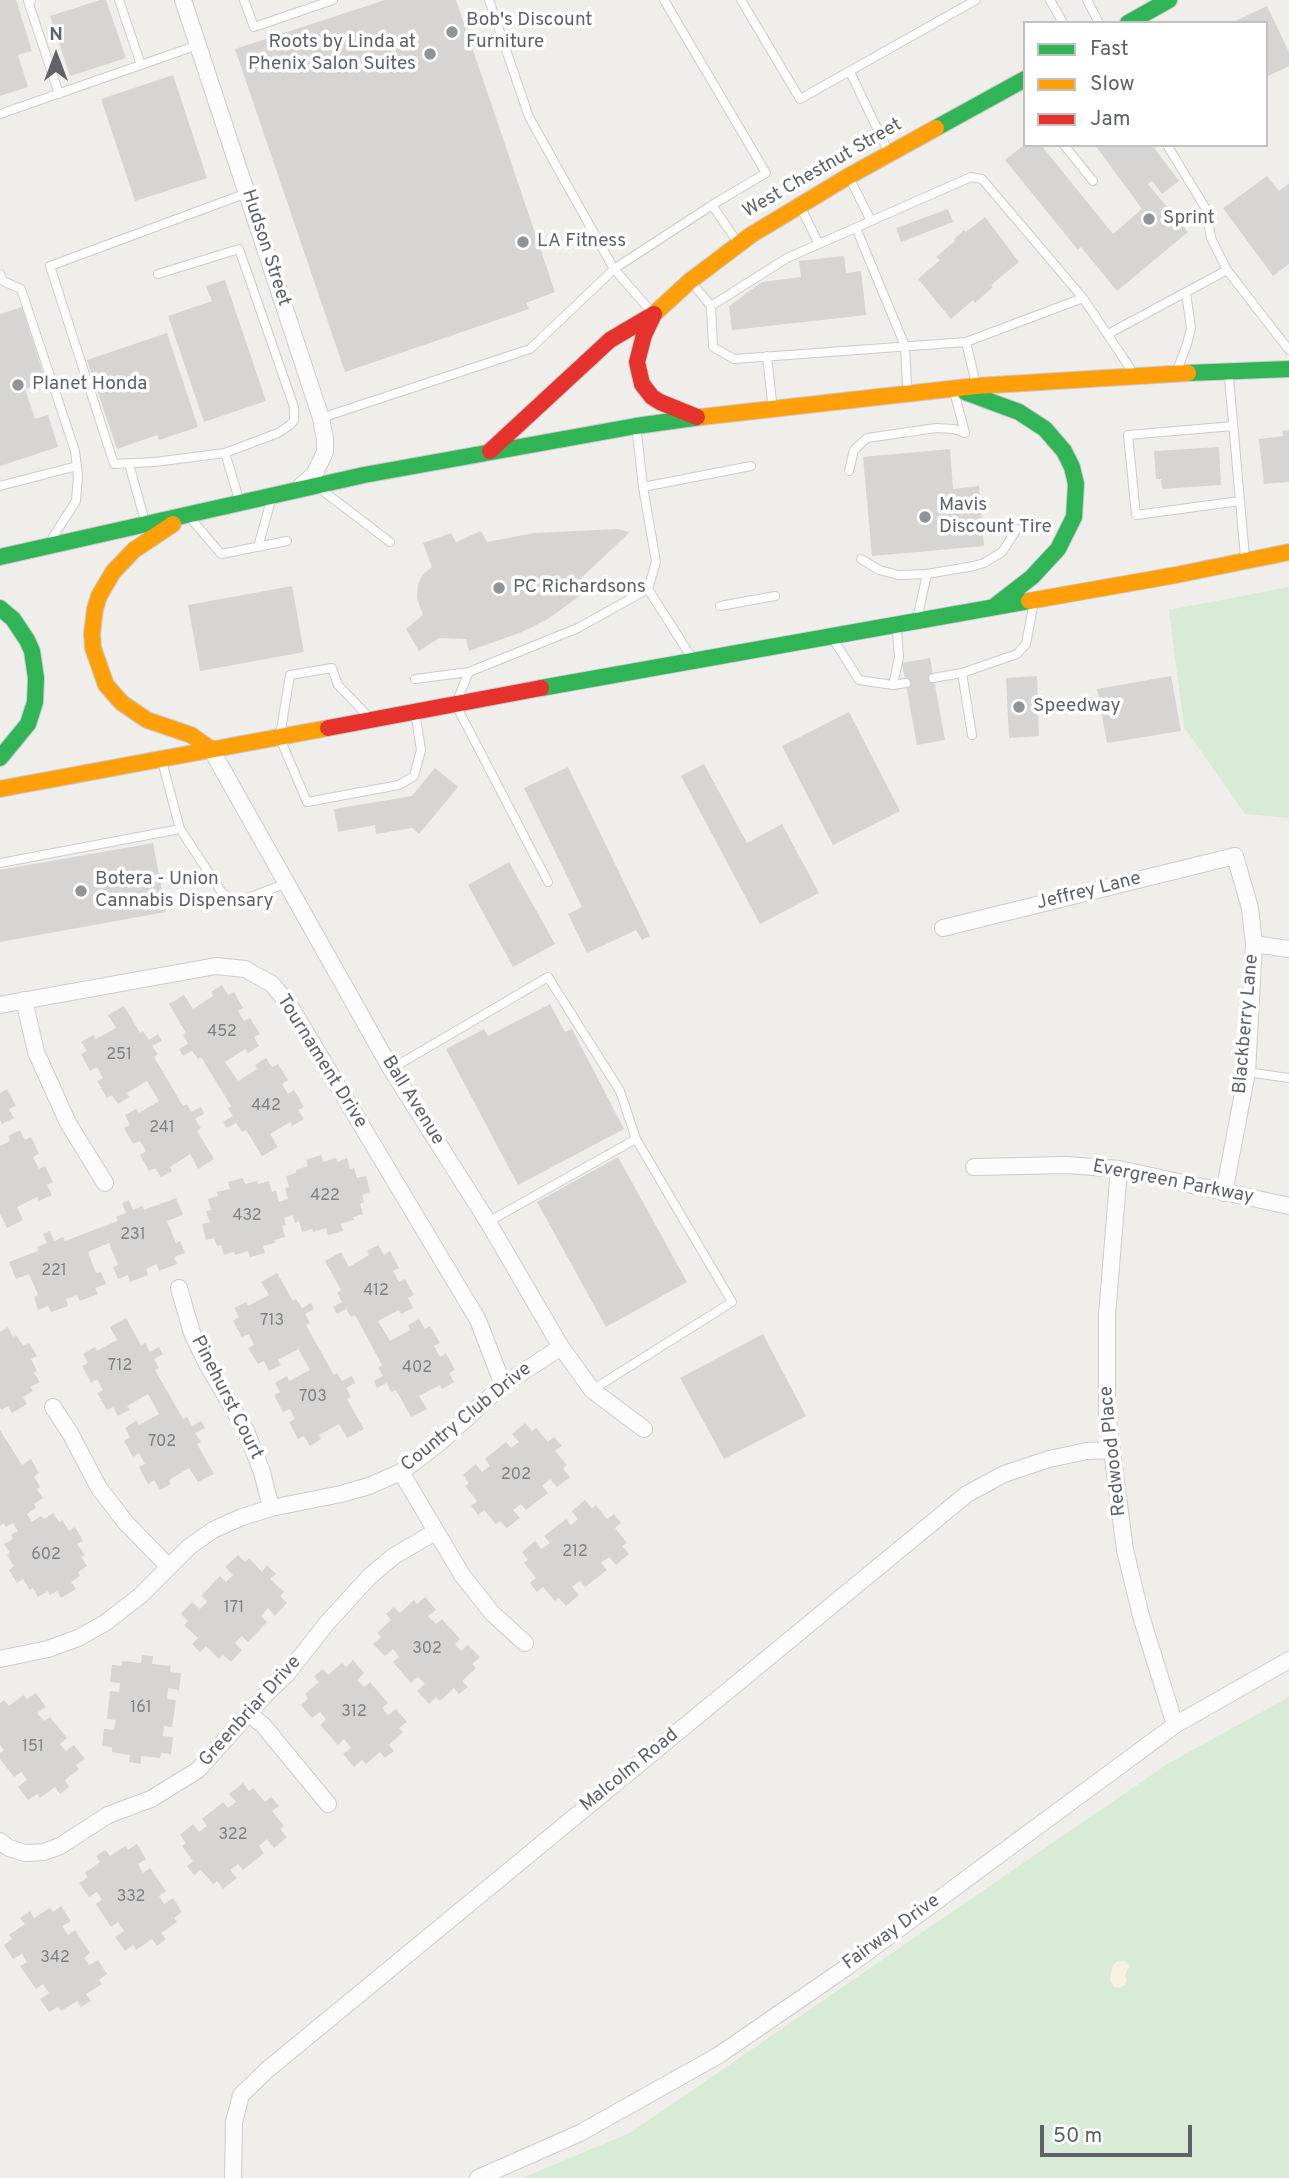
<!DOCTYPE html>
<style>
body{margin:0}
#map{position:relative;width:1289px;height:2178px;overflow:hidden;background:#efeeea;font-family:Overpass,sans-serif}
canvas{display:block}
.legend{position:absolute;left:1023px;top:21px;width:245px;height:126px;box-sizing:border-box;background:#fff;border:2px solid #bfc1c3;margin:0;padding:9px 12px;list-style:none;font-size:21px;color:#5f6368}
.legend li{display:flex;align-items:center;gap:14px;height:35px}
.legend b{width:35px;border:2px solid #bfc1c3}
.north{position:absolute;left:21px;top:21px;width:70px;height:70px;-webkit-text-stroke:5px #fff;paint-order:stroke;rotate:0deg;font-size:19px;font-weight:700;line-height:28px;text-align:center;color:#5f6368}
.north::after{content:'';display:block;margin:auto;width:24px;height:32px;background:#5f6368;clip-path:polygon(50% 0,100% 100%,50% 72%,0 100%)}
.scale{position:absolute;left:1040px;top:2125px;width:152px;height:32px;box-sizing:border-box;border:4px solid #5f6368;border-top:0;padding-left:9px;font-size:21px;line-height:24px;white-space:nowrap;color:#5f6368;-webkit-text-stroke:5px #fff;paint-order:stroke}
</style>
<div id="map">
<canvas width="1289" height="2178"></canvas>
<ul class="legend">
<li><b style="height:9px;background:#30b455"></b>Fast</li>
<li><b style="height:9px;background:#ff9f0a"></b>Slow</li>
<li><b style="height:9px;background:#e5322d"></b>Jam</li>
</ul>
<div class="north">N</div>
<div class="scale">50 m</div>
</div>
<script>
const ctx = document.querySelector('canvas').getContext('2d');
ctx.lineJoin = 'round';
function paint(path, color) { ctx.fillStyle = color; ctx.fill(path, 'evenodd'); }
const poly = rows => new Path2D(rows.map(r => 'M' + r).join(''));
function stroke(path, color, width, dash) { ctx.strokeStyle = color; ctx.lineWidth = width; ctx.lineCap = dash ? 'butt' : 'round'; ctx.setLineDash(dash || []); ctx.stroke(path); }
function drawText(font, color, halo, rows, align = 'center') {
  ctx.font = font + ' Overpass,sans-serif'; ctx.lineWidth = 7; ctx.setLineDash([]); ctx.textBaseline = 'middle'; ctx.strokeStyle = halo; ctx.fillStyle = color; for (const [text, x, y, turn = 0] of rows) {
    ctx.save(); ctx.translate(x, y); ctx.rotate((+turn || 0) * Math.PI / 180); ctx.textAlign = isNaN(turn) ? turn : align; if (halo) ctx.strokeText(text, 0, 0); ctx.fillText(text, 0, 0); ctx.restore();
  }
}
paint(poly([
 [1289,587,1289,818,1245,814,1184,727,1169,610],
 [1289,1697,1289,2178,522,2178,630,2133,1169,1763]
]), '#d8ebd6');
paint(poly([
 [1124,1961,1127,1962,1129,1966,1125,1976,1127,1980,1125,1985,1119,1988,1114,1987,1110,1981,1112,1967,1116,1962]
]), '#f6f1e1');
paint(poly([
 [0,0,16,0,32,51,18,55,28,87,0,96],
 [100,0,106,0,126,58,70,76,50,16],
 [385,0,456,0,555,292,526,303,529,309,345,372,235,49],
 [1267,6,1289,52,1289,66,1266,77,1266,23,1231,23],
 [173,75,207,178,135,201,101,99],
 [1024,145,1041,145,1113,234,1142,209,1095,145,1152,145,1179,181,1162,194,1152,181,1148,184,1188,232,1117,291,1081,247,1078,250,1005,160],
 [1267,176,1279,191,1289,183,1289,264,1273,276,1223,208],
 [948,209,953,222,901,242,896,228],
 [985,217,1019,262,991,285,993,287,975,303,973,300,951,319,918,279,940,260,936,257,955,241,954,239,964,230,966,232],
 [844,256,846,273,861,271,866,315,732,330,729,306,762,282,801,277,799,261],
 [225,280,266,401,204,422,168,316,212,301,206,286],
 [22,307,46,382,25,389,35,419,48,415,58,447,0,466,0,314],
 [167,333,198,427,159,440,157,435,117,449,87,360],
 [1289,430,1289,482,1264,484,1259,439,1283,436,1282,431],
 [1219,447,1221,485,1162,489,1161,479,1156,479,1154,451],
 [950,449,953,489,979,486,984,546,872,556,863,457],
 [617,529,630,532,577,582,585,592,548,619,522,632,469,651,466,639,439,638,419,651,406,629,423,615,417,598,418,584,423,574,432,567,423,543,451,533,456,542,481,531,487,542,534,533],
 [292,586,304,652,200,671,188,605],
 [930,658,945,740,917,745,902,663],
 [1037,676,1039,736,1009,738,1006,678],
 [1171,676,1181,731,1107,743,1097,689],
 [849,712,900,811,833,845,782,746],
 [704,764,747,843,782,824,819,893,760,924,681,776],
 [568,767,650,936,642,940,636,930,587,953,568,914,582,907,524,788],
 [435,768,458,787,419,834,412,828,376,834,375,825,338,832,334,809,412,796],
 [153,843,166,912,0,942,0,870],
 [509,862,555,944,513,967,468,885],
 [222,985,228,995,234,992,243,1008,238,1011,244,1021,250,1018,260,1034,254,1037,259,1046,248,1053,245,1049,225,1062,238,1081,257,1069,255,1065,266,1058,272,1067,278,1064,288,1080,282,1084,288,1094,294,1090,304,1107,298,1110,304,1119,292,1126,290,1122,270,1134,278,1147,262,1156,246,1130,242,1132,236,1123,227,1128,223,1122,233,1116,228,1108,231,1106,201,1057,198,1059,192,1051,183,1056,179,1049,188,1044,183,1035,186,1033,169,1004,184,995,193,1009,213,996,211,992],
 [550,1004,565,1032,572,1029,624,1129,518,1185,446,1049,484,1029,488,1036],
 [124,1006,140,1033,143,1031,149,1040,158,1034,162,1041,152,1046,158,1054,154,1057,183,1106,187,1104,191,1112,201,1107,204,1114,195,1119,201,1128,197,1131,214,1159,198,1169,190,1154,170,1167,172,1171,161,1177,155,1168,149,1171,140,1155,146,1151,140,1141,133,1144,124,1128,130,1125,125,1115,136,1109,139,1113,159,1101,147,1081,127,1093,129,1097,118,1104,112,1095,107,1098,97,1081,103,1078,97,1067,90,1071,81,1054,87,1051,81,1042,93,1035,96,1039,116,1028,108,1015],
 [7,1089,16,1106,9,1109,14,1118,2,1124,0,1120,0,1093],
 [20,1130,25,1140,31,1137,39,1154,33,1157,39,1169,45,1166,53,1182,47,1185,52,1195,39,1201,37,1197,17,1207,23,1220,7,1228,0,1214,0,1146,10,1141,8,1136],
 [321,1155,323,1162,336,1158,337,1162,347,1158,350,1169,354,1168,357,1178,366,1176,370,1192,362,1195,364,1202,360,1204,363,1214,353,1217,354,1220,341,1224,343,1231,328,1235,326,1228,313,1232,312,1229,302,1232,299,1221,295,1223,293,1215,284,1218,286,1225,282,1226,285,1237,274,1240,275,1243,263,1246,265,1253,250,1257,248,1251,235,1255,234,1252,224,1255,221,1245,217,1246,214,1238,206,1240,202,1224,210,1222,206,1211,211,1210,208,1199,218,1196,217,1192,230,1189,228,1182,243,1178,245,1184,257,1181,258,1184,269,1181,272,1192,276,1191,279,1202,288,1199,285,1188,289,1187,286,1176,296,1173,296,1170,308,1166,306,1160],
 [618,1157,687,1282,606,1327,537,1202],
 [176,1198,183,1215,167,1221,176,1243,180,1241,185,1253,174,1257,177,1264,159,1271,157,1264,146,1269,148,1275,130,1282,128,1275,118,1279,113,1267,118,1265,109,1243,88,1252,96,1273,101,1272,106,1284,95,1288,98,1294,80,1301,77,1295,66,1299,68,1306,51,1312,48,1306,38,1310,34,1297,38,1295,29,1274,16,1279,9,1262,38,1251,37,1247,47,1243,43,1234,50,1231,54,1241,63,1237,65,1241,118,1221,116,1217,126,1213,122,1203,129,1200,133,1210,143,1206,144,1210],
 [378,1245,384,1255,390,1251,399,1268,393,1271,399,1282,405,1279,414,1295,408,1298,413,1308,401,1314,399,1310,378,1321,390,1341,410,1330,408,1325,419,1319,425,1329,430,1326,440,1343,434,1346,440,1357,446,1353,455,1370,449,1373,454,1382,442,1389,440,1385,419,1396,427,1409,411,1417,396,1390,391,1392,387,1383,377,1388,374,1381,383,1376,378,1368,382,1365,355,1315,351,1317,346,1309,337,1314,333,1307,342,1302,337,1293,341,1290,325,1261,341,1252,349,1267,369,1255,367,1251],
 [277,1273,293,1301,296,1299,302,1308,311,1303,314,1309,305,1314,310,1323,306,1325,334,1375,337,1373,342,1381,352,1376,355,1383,346,1388,351,1397,347,1399,364,1429,347,1438,339,1424,319,1435,321,1439,310,1446,304,1436,298,1439,289,1422,295,1419,290,1409,283,1412,274,1395,280,1392,275,1383,287,1376,289,1381,310,1370,304,1359,298,1349,278,1360,281,1365,269,1371,264,1361,258,1364,248,1348,254,1345,249,1334,242,1337,233,1321,239,1317,234,1308,246,1302,248,1306,269,1295,261,1282],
 [126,1318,141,1345,145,1343,150,1352,159,1347,163,1354,154,1359,159,1368,155,1370,183,1419,187,1417,192,1426,201,1421,205,1428,195,1433,201,1442,197,1444,214,1474,198,1482,189,1468,169,1480,171,1484,160,1490,154,1480,148,1484,139,1467,145,1464,139,1453,133,1457,124,1441,130,1437,125,1428,136,1421,139,1425,159,1414,148,1394,127,1406,130,1410,118,1416,113,1407,107,1410,97,1393,103,1390,97,1379,91,1383,82,1366,88,1363,83,1354,95,1347,97,1351,117,1340,110,1327],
 [8,1327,13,1337,16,1335,23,1346,29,1343,37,1356,31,1359,37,1371,34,1373,40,1382,30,1387,33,1391,23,1397,27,1404,12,1413,8,1406,1,1410,0,1407,0,1332],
 [763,1334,806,1416,724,1459,680,1378],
 [525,1423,532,1431,536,1428,548,1442,554,1437,562,1446,555,1451,567,1465,563,1468,570,1477,557,1487,550,1479,542,1486,548,1493,526,1510,521,1504,513,1510,520,1518,507,1528,500,1521,496,1524,484,1510,478,1515,471,1506,477,1501,465,1486,469,1483,463,1475,476,1464,482,1472,490,1466,485,1459,506,1442,511,1448,519,1442,512,1434],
 [0,1430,22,1465,31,1459,39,1473,34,1476,40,1487,37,1489,43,1498,34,1504,36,1508,27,1514,32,1522,41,1516,44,1519,53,1513,59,1522,62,1520,69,1531,75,1527,83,1541,77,1544,85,1555,81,1557,87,1566,78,1572,80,1576,71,1582,76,1589,61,1598,57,1591,50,1595,48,1591,38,1597,33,1588,30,1590,23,1579,17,1583,9,1570,14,1566,7,1555,10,1553,4,1544,13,1539,11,1535,18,1531,13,1523,6,1527,4,1523,0,1526],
 [585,1500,592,1508,596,1505,607,1519,614,1514,621,1523,615,1528,627,1543,622,1546,629,1554,616,1565,609,1557,601,1563,607,1570,585,1587,580,1581,572,1587,579,1595,566,1606,559,1598,555,1601,543,1587,537,1592,530,1583,536,1578,524,1563,528,1560,522,1552,535,1541,541,1549,550,1543,544,1536,566,1519,571,1525,578,1519,572,1511],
 [238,1555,245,1562,249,1558,262,1572,267,1565,276,1574,270,1579,284,1592,280,1596,287,1603,275,1616,268,1608,261,1616,267,1622,248,1642,242,1636,235,1643,242,1650,231,1662,223,1655,219,1659,206,1646,200,1652,192,1644,198,1638,184,1625,188,1621,181,1614,192,1602,200,1609,207,1601,201,1596,220,1576,226,1582,233,1575,225,1567],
 [425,1597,436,1610,428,1616,436,1624,442,1619,460,1639,455,1644,461,1651,468,1645,480,1657,472,1664,476,1668,462,1681,468,1687,459,1694,454,1688,440,1701,436,1697,429,1704,417,1691,425,1684,418,1677,411,1683,393,1662,399,1657,393,1649,385,1656,373,1644,381,1637,377,1633,391,1620,386,1614,394,1607,400,1613,414,1600,417,1604],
 [142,1655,153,1656,152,1664,171,1666,170,1672,181,1673,179,1690,168,1688,167,1699,176,1700,172,1727,164,1726,163,1736,173,1737,171,1754,161,1753,160,1758,141,1756,141,1764,129,1762,130,1755,112,1752,112,1747,102,1746,104,1729,114,1730,116,1720,107,1719,110,1691,119,1692,120,1683,110,1682,112,1665,122,1666,122,1661,141,1663],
 [353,1660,364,1673,357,1680,364,1687,370,1682,388,1703,382,1708,388,1715,396,1709,407,1722,399,1728,403,1732,389,1745,394,1751,385,1758,380,1752,366,1764,362,1760,354,1767,343,1754,351,1748,344,1739,338,1745,320,1725,326,1719,320,1712,312,1718,301,1705,308,1699,305,1694,319,1682,314,1676,323,1669,328,1675,342,1663,346,1667],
 [36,1693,46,1707,37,1713,44,1721,50,1717,67,1738,60,1744,66,1751,74,1745,85,1759,76,1765,79,1769,65,1780,69,1787,60,1794,55,1787,40,1798,37,1794,28,1800,18,1787,27,1780,21,1772,14,1777,0,1759,0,1753,4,1750,0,1745,0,1703,4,1700,9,1706,24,1695,27,1699],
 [243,1783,249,1791,253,1788,265,1802,271,1797,279,1806,272,1811,284,1826,280,1829,287,1837,274,1848,267,1839,259,1846,264,1853,243,1870,238,1864,230,1870,237,1878,223,1889,217,1881,213,1884,201,1870,194,1875,187,1866,193,1861,182,1846,186,1843,180,1835,193,1824,199,1832,207,1826,202,1819,223,1802,228,1808,236,1802,229,1794],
 [137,1844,146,1859,138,1864,143,1873,150,1868,166,1891,159,1896,164,1904,173,1898,182,1912,174,1918,177,1922,161,1933,166,1939,157,1946,152,1939,136,1950,133,1945,125,1951,115,1937,124,1931,118,1922,111,1927,96,1904,102,1900,97,1892,89,1897,79,1883,88,1877,85,1873,100,1862,96,1856,105,1850,110,1856,125,1846,128,1850],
 [61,1906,71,1921,62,1926,68,1935,75,1930,90,1953,84,1958,89,1965,98,1960,107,1974,99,1980,102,1984,86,1994,91,2001,81,2007,77,2001,61,2011,58,2007,49,2012,40,1999,49,1993,43,1984,36,1989,20,1966,27,1962,22,1954,13,1959,4,1945,12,1939,9,1935,25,1924,20,1918,30,1911,34,1918,50,1908,53,1912]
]), '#d6d5d3');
const lane = poly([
 [31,0,28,1,59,94],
 [119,0,141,65],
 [244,0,254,27,333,0],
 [489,0,529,117,614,269,649,309],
 [741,0,800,99,976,0],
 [1050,0,1063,23],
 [1087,0,1099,23],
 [850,72,888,151],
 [0,114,198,45],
 [1064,145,1093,181],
 [1167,145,1206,209,1211,238,1227,270,1289,350],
 [850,179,871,221],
 [712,205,738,243],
 [801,208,819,244],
 [856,228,905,346,907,386],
 [0,274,3,281,21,289,75,451,78,476,76,501,53,537],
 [158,274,239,249,294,407,294,420,290,425,278,433,225,453,155,462,114,464,50,266,247,193],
 [692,283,711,306,713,347,734,359,966,342,1083,298,982,179,971,177,787,258,711,306],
 [1083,298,1130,368],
 [1108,334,1227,270],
 [966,342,975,380],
 [767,356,772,402],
 [1178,368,1187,344,1191,328,1186,293],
 [1229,378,1245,557],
 [955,395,965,433],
 [321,418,530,349,614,269,712,205,766,173,664,0],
 [1233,426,1128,435,1136,515,1240,501],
 [225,453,238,496],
 [129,464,144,518],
 [849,471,854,450,867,438,936,428,954,429,965,433],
 [0,486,77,466],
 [643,487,751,466],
 [323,491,390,542],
 [192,520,221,554,287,541],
 [258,547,270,504],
 [861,559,879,570,898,575,927,574,974,566,984,563,1002,552,1017,529],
 [648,589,690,655],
 [720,606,775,596],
 [918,615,927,574],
 [835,642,859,680,893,685,906,683],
 [933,678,962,673],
 [415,679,469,672,578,628,648,589,656,562,643,487,637,433],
 [893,685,899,657,897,631],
 [459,696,469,672],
 [459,711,548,882],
 [281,730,290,675,332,668,338,685,365,713],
 [972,735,962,673,1017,654,1026,644,1033,607],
 [282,743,307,802,399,785,414,776,421,750,416,718],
 [180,829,221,891,232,900,245,899,287,883],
 [0,863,180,829,163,765],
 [391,1069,548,977,620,1091,636,1139],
 [1247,1072,1289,1078],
 [488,1222,636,1139,732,1302,592,1390]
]);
const street = poly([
 [183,0,321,418,325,439,325,452,314,475,302,485],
 [211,749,391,1069,488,1222,561,1347,592,1390,644,1429],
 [943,928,1235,856,1250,908,1254,944,1247,1072,1224,1193],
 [1254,944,1289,949],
 [24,1000,36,1052,68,1123,105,1183],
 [0,1005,216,966,245,969,272,984,290,1006,478,1320,503,1385],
 [974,1167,1067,1165,1119,1169,1289,1206],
 [1119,1169,1107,1315,1107,1413,1125,1550,1141,1616,1175,1725],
 [179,1288,192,1333,207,1364,246,1431,262,1472,271,1508],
 [53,1407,70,1433,99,1488,126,1523,168,1566],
 [401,1472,462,1575,492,1613,525,1643],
 [0,1659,48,1649,78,1638,105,1623,141,1595,189,1547,213,1530,242,1517,271,1508,341,1494,369,1486,401,1472,438,1444,503,1385,561,1347],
 [249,1714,263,1725,328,1804],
 [0,1841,9,1848,25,1853,44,1852,60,1846,108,1815,151,1799,198,1770,266,1694,287,1674,327,1623,370,1576,394,1556,435,1532],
 [233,2178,234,2122,241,2095,267,2070,967,1494,1004,1474,1049,1459,1087,1451,1112,1450],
 [478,2178,580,2133,719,2055,847,1967,1175,1725,1289,1660]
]);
const fast = poly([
 [1128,23,1169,0],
 [936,128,1025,79],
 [1188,373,1289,369],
 [965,392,1019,412,1045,429,1064,451,1072,467,1076,484,1074,517,1058,549,1032,577,996,605],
 [0,557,364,475,636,426,701,417],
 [0,608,13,619,27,640,32,651,36,678,35,702,28,724,0,758],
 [541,688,1029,601]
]);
const slow = poly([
 [654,314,690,281,751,235,849,176,936,128],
 [701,417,976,386,1188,373],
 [173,524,134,550,113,572,99,596,95,609,92,634,93,648,106,685,122,703,147,720,191,735,211,749],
 [1029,601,1176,575,1289,552],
 [0,789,328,728]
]);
const jam = poly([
 [654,314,644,335,637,362,642,384,652,397,660,402,697,417],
 [490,451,610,340,654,314],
 [328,728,541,688]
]);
stroke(lane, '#cbcccc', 10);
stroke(street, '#cbcccc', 18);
stroke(fast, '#cacacb', 18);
stroke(slow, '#cacacb', 18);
stroke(jam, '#cacacb', 18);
stroke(lane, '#fdfcfc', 8);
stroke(street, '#fdfcfc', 16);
stroke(fast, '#30b455', 16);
stroke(slow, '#ff9f0a', 16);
stroke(jam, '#e5322d', 16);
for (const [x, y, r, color] of [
 [452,32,7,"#919496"],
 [430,54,7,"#919496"],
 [1149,219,7,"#919496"],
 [523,242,7,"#919496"],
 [18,385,7,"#919496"],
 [925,517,7,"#919496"],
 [499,588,7,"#919496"],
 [1019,707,7,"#919496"],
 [81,891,7,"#919496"]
]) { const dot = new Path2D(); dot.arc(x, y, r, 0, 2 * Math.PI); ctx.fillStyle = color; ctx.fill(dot); stroke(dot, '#fff', 2.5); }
drawText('16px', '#7e8184', null, [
 ["452",222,1033],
 ["251",119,1056],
 ["442",266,1107],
 ["241",162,1129],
 ["422",325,1197],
 ["432",247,1217],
 ["231",133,1236],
 ["221",54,1272],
 ["412",376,1292],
 ["713",272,1322],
 ["712",120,1367],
 ["402",417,1369],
 ["703",313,1398],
 ["702",162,1443],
 ["202",516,1476],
 ["212",575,1553],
 ["602",46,1556],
 ["171",234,1609],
 ["302",427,1650],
 ["161",141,1709],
 ["312",354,1713],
 ["151",33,1748],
 ["322",233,1836],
 ["332",131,1898],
 ["342",55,1959]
]);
drawText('19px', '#5f6368', '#fff', [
 ["Bob's Discount",466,21],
 ["Furniture",466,43],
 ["Roots by Linda at",416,43,"right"],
 ["Phenix Salon Suites",416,65,"right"],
 ["Sprint",1163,219],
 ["LA Fitness",537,242],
 ["Planet Honda",32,385],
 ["Mavis",939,506],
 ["Discount Tire",939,528],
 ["PC Richardsons",513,588],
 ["Speedway",1033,707],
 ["Botera - Union",95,880],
 ["Cannabis Dispensary",95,902]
], 'left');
drawText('19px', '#5f6368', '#fff', [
 ["West Chestnut Street",823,169,-30],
 ["Hudson Street",265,248,72],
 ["Jeffrey Lane",1089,892,-14],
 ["Blackberry Lane",1247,1024,-85],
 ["Tournament Drive",321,1062,58],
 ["Ball Avenue",412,1101,58],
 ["Evergreen Parkway",1173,1183,11],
 ["Pinehurst Court",226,1398,63],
 ["Country Club Drive",467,1418,-39],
 ["Redwood Place",1114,1451,-96],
 ["Greenbriar Drive",251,1712,-48],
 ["Malcolm Road",630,1771,-39],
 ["Fairway Drive",892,1933,-36]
]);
</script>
